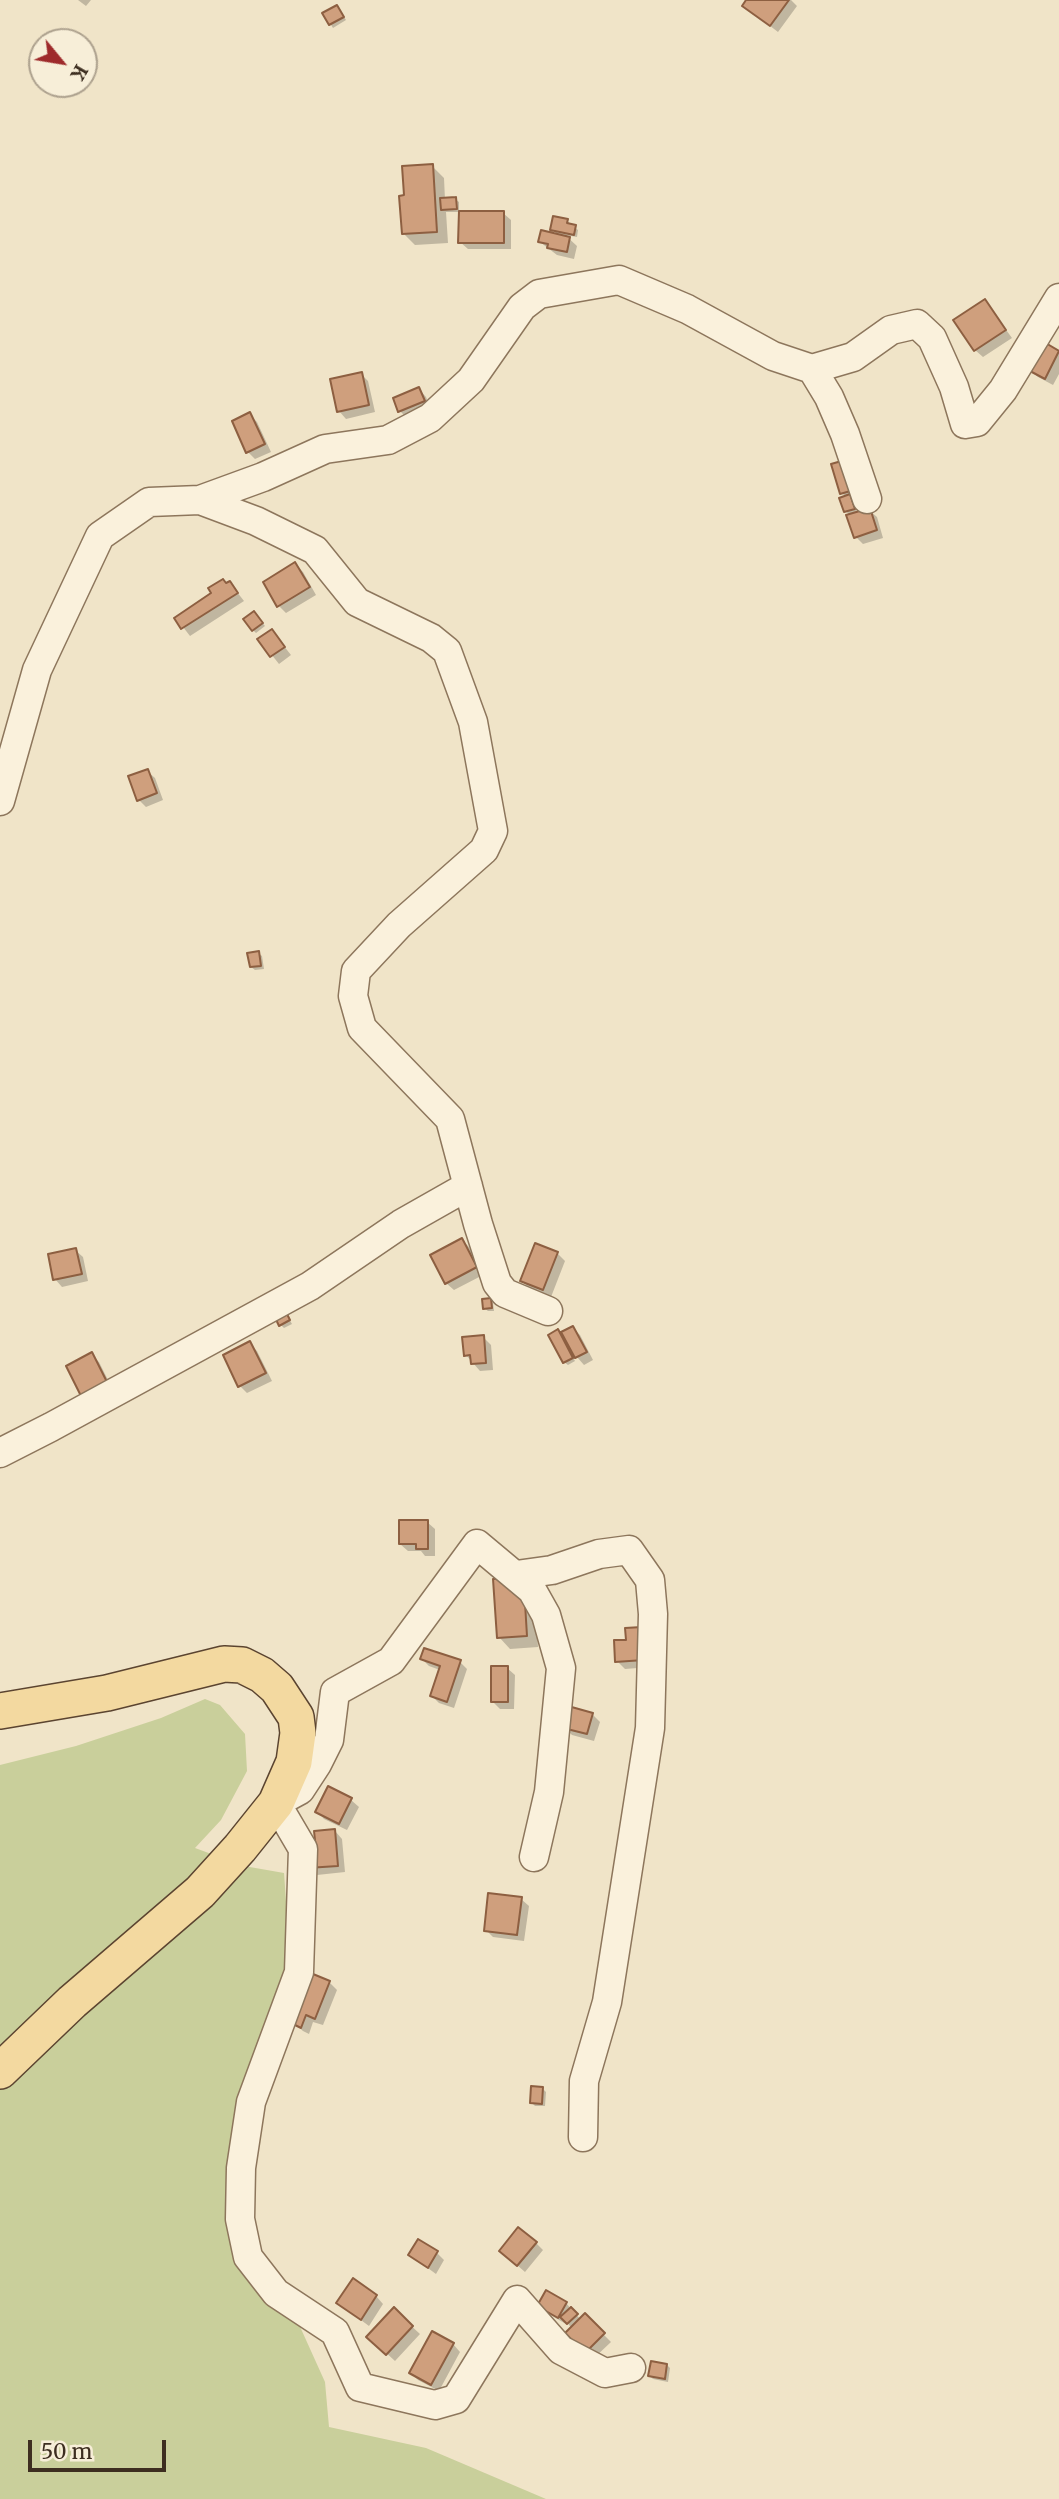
<!DOCTYPE html>
<style>
body{margin:0}
#map{position:relative;width:1059px;height:2499px;overflow:hidden;background:#f0e4c8;font-family:Merriweather,serif}
canvas{display:block}
.north{position:absolute;left:28px;top:28px;width:70px;height:70px;box-sizing:border-box;background:#f7eed8;border:2px solid #ada18e;border-radius:50%;rotate:120deg;font-size:19px;font-weight:700;line-height:28px;text-align:center;color:#3d2e20}
.north::after{content:'';display:block;margin:auto;width:24px;height:32px;background:#9e2a2b;clip-path:polygon(50% 0,100% 100%,50% 72%,0 100%)}
.scale{position:absolute;left:28px;top:2440px;width:138px;height:32px;box-sizing:border-box;border:4px solid #3d2e20;border-top:0;padding-left:9px;font-size:21px;line-height:24px;white-space:nowrap;color:#3d2e20;-webkit-text-stroke:5px #f7eed8;paint-order:stroke}
</style>
<div id="map">
<canvas width="1059" height="2499"></canvas>
<div class="north">K</div>
<div class="scale">50 m</div>
</div>
<script>
const ctx = document.querySelector('canvas').getContext('2d');
ctx.lineJoin = 'round';
function paint(path, color) { ctx.fillStyle = color; ctx.fill(path, 'evenodd'); }
const poly = rows => new Path2D(rows.map(r => 'M' + r).join(''));
function stroke(path, color, width, dash) { ctx.strokeStyle = color; ctx.lineWidth = width; ctx.lineCap = dash ? 'butt' : 'round'; ctx.setLineDash(dash || []); ctx.stroke(path); }
paint(poly([
 [205,1699,220,1705,245,1734,247,1771,221,1820,195,1848,244,1866,284,1873,291,1971,241,2114,240,2247,297,2320,325,2382,329,2427,426,2448,546,2499,0,2499,0,1765,76,1746,161,1718]
]), '#c9cf9b');
paint(poly([
 [78,0,91,0,86,6],
 [748,0,791,0,797,6,778,32,744,6],
 [340,10,346,20,333,28,324,14],
 [432,166,444,178,445,200,455,199,459,202,459,212,446,212,448,243,415,245,403,233,406,197],
 [503,213,511,220,511,249,468,249,460,242],
 [567,221,578,230,577,237,565,235,577,246,574,259,557,255,540,242,559,236,552,229],
 [985,301,1012,338,983,357,975,350],
 [1044,345,1059,353,1059,374,1053,385,1038,377,1030,370],
 [361,374,368,381,375,412,346,419,339,411],
 [419,389,426,397,431,409,407,418,400,411],
 [250,415,257,422,271,452,255,459,248,452],
 [844,462,857,514,869,510,877,517,883,538,863,544,856,537,850,516,846,511,846,497,842,493],
 [295,564,303,572,316,595,286,613,279,606],
 [230,583,244,601,190,636,176,618],
 [257,616,265,626,256,633,253,630],
 [272,631,291,655,279,664,260,640],
 [147,771,155,778,163,800,146,807,139,800],
 [258,953,262,956,264,969,255,970,251,967],
 [462,1240,469,1247,483,1275,454,1290,446,1283],
 [75,1250,83,1257,88,1281,62,1287,55,1279],
 [557,1253,565,1261,551,1297,530,1289,522,1281],
 [490,1300,493,1303,494,1311,488,1311,484,1308],
 [285,1312,292,1324,284,1328,281,1325],
 [573,1328,580,1335,593,1360,584,1365,577,1357,564,1333],
 [561,1335,575,1361,568,1365,564,1362],
 [483,1337,491,1345,493,1370,480,1371,466,1355],
 [250,1344,257,1351,272,1381,247,1393,240,1386],
 [92,1355,99,1362,114,1392,91,1404],
 [427,1522,435,1529,435,1556,425,1556,421,1551,408,1551,400,1544],
 [495,1581,535,1599,538,1647,510,1649,499,1637],
 [627,1642,650,1667,625,1669,617,1661],
 [422,1659,460,1662,467,1669,454,1708,439,1703,432,1696,440,1670,429,1666],
 [507,1668,515,1675,514,1709,500,1709,492,1701],
 [592,1714,600,1722,594,1741,572,1735,564,1727],
 [329,1788,351,1800,359,1807,347,1830,324,1819,317,1811],
 [335,1831,342,1839,345,1872,317,1875,309,1867,318,1850],
 [521,1899,529,1906,524,1941,493,1937,486,1930],
 [329,1982,337,1990,323,2025,313,2022,309,2034,303,2031,295,2024],
 [543,2089,546,2092,545,2106,535,2106,531,2102],
 [536,2243,543,2250,525,2272,509,2258],
 [437,2253,444,2260,436,2274,410,2255],
 [376,2296,383,2304,369,2326,338,2303],
 [566,2303,581,2320,585,2316,611,2342,593,2359,567,2322,566,2324,547,2313,539,2306],
 [394,2310,420,2334,395,2361,369,2337],
 [453,2344,460,2352,439,2391,418,2380,411,2373],
 [667,2365,670,2368,668,2382,653,2379,650,2376]
]), '#0003');
const building = poly([
 [746,0,789,0,770,26,742,6,746,0],
 [337,5,344,17,329,25,322,13,337,5],
 [433,164,437,232,402,234,399,196,404,195,402,166,433,164],
 [456,197,457,209,441,210,440,198,456,197],
 [459,211,504,211,504,243,458,243,459,211],
 [553,216,568,219,567,223,576,225,574,235,550,230,553,216],
 [541,230,570,237,567,252,547,248,548,244,538,242,541,230],
 [985,299,1006,330,974,351,953,320,985,299],
 [1044,342,1059,351,1045,379,1028,370,1044,342],
 [362,372,369,405,337,412,330,379,362,372],
 [419,387,425,401,398,412,393,398,419,387],
 [250,412,265,444,246,453,232,421,250,412],
 [845,460,854,490,840,494,831,464,845,460],
 [850,494,855,509,844,512,839,498,850,494],
 [870,508,877,530,854,538,846,515,870,508],
 [295,562,310,587,277,607,263,582,295,562],
 [223,579,226,583,230,581,238,593,181,629,174,618,211,593,208,588,223,579],
 [254,611,263,623,252,631,243,619,254,611],
 [272,629,285,647,270,657,257,639,272,629],
 [148,769,157,793,137,801,128,776,148,769],
 [259,951,261,966,250,967,247,953,259,951],
 [462,1238,477,1267,445,1284,430,1255,462,1238],
 [535,1243,558,1252,543,1290,520,1281,535,1243],
 [76,1248,82,1274,53,1280,48,1254,76,1248],
 [491,1298,492,1308,483,1309,482,1299,491,1298],
 [285,1310,290,1320,279,1326,274,1315,285,1310],
 [573,1326,587,1352,575,1358,561,1332,573,1326],
 [558,1329,573,1358,563,1363,548,1335,558,1329],
 [484,1335,486,1363,471,1364,470,1355,464,1356,462,1337,484,1335],
 [250,1341,266,1373,238,1387,223,1355,250,1341],
 [92,1352,108,1384,82,1398,66,1366,92,1352],
 [399,1520,428,1520,428,1549,416,1549,416,1544,399,1544,399,1520],
 [509,1578,524,1586,527,1636,497,1638,493,1579,509,1578],
 [642,1627,644,1660,615,1662,614,1640,626,1640,625,1628,642,1627],
 [424,1648,461,1660,447,1702,430,1696,440,1666,420,1659,424,1648],
 [491,1666,508,1666,508,1702,491,1702,491,1666],
 [568,1706,593,1713,587,1734,563,1728,568,1706],
 [328,1786,352,1798,339,1824,315,1812,328,1786],
 [335,1829,338,1866,307,1868,316,1849,314,1831,335,1829],
 [488,1893,522,1897,517,1935,484,1931,488,1893],
 [313,1974,330,1981,315,2019,306,2015,301,2028,293,2024,313,1974],
 [531,2086,543,2087,542,2104,530,2103,531,2086],
 [518,2227,537,2242,517,2266,499,2251,518,2227],
 [418,2239,438,2251,428,2268,408,2255,418,2239],
 [353,2278,377,2295,361,2320,336,2303,353,2278],
 [546,2290,567,2302,558,2318,537,2306,546,2290],
 [394,2307,413,2326,386,2355,366,2337,394,2307],
 [571,2307,578,2314,567,2324,560,2317,571,2307],
 [585,2313,605,2333,585,2353,565,2333,585,2313],
 [432,2331,454,2343,431,2385,409,2373,432,2331],
 [651,2361,667,2364,665,2379,648,2376,651,2361]
]);
paint(building, '#cf9f7d');
stroke(building, '#8d5f41', 2);
const minor = poly([
 [812,369,829,397,845,434,867,499],
 [200,500,256,521,315,550,357,602,431,638,447,651,473,722,493,831,484,850,399,925,356,971,353,996,362,1028,450,1119,478,1224,497,1283,505,1293,548,1311],
 [0,801,37,670,100,536,149,502,200,500,263,477,325,449,388,440,430,418,471,380,522,307,539,294,619,280,687,309,773,356,812,369,853,357,891,330,917,324,932,338,954,387,965,424,977,422,1003,390,1059,298],
 [0,1453,51,1427,310,1286,401,1224,468,1186],
 [516,1575,552,1570,599,1554,629,1550,650,1580,653,1614,650,1728,607,2002,584,2081,583,2137],
 [534,1857,549,1792,561,1668,546,1615,532,1590,477,1544,391,1661,335,1692,329,1740,317,1764,300,1790,276,1803,303,1849,299,1972,251,2102,241,2168,240,2219,248,2257,276,2293,335,2332,360,2387,435,2405,456,2399,517,2300,561,2350,605,2373,631,2368]
]);
const major = poly([
 [0,1711,107,1693,224,1664,242,1665,262,1675,277,1688,296,1717,298,1733,294,1762,276,1803,240,1848,200,1892,72,2002,0,2071]
]);
stroke(minor, '#8d765c', 31);
stroke(major, '#5b4430', 38);
stroke(minor, '#faf1dc', 28);
stroke(major, '#f3d9a0', 35);
</script>
